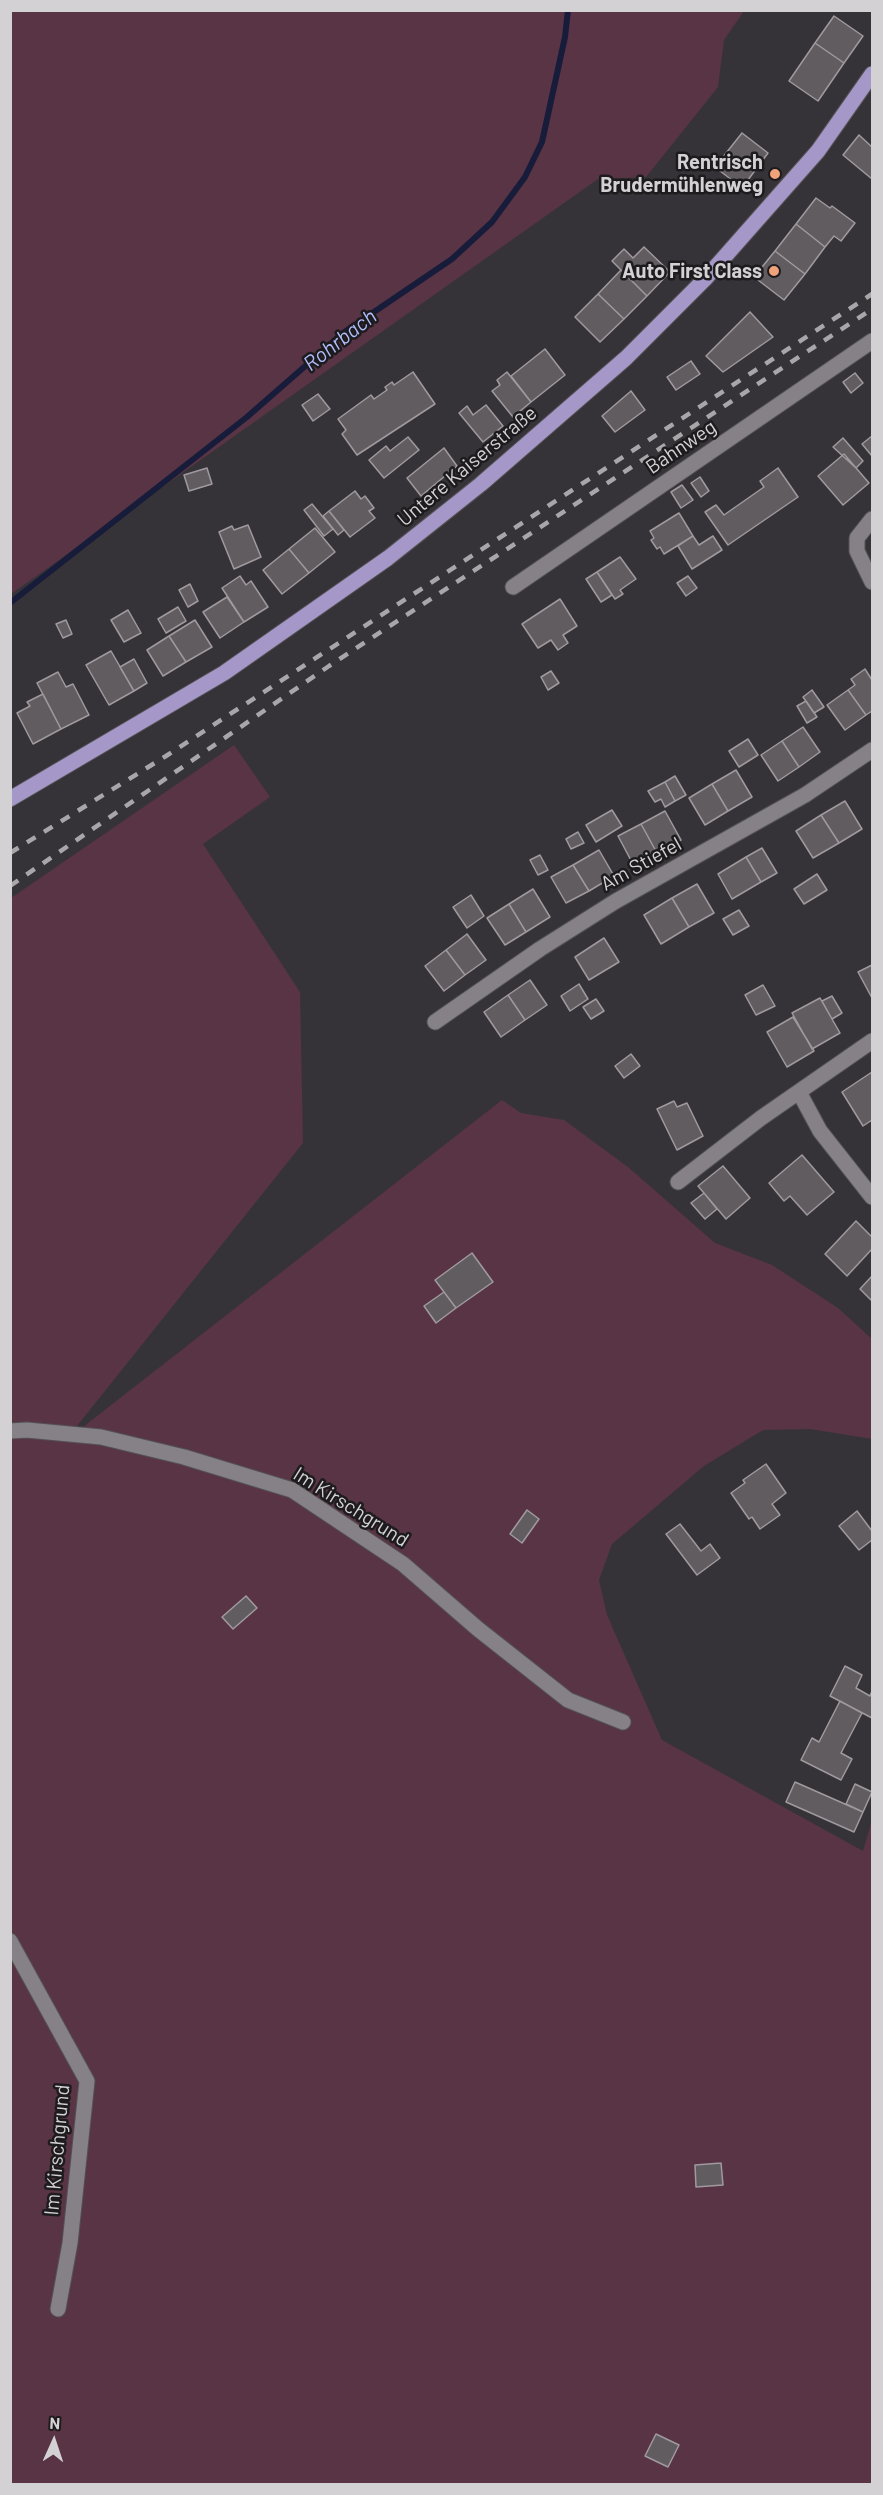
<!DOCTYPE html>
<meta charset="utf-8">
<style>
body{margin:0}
#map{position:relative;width:883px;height:2495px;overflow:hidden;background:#363338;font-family:Barlow,sans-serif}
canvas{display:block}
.frame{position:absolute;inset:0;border:12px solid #d3d1d4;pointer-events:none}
.north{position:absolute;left:24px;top:2411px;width:60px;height:60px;-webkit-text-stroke:4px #1d1b1e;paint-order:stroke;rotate:3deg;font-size:16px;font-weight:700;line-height:24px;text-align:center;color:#d3d1d4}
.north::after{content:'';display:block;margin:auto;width:21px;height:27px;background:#d3d1d4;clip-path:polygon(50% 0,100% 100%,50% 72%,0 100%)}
</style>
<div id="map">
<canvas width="883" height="2495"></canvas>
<div class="frame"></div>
<div class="north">N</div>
</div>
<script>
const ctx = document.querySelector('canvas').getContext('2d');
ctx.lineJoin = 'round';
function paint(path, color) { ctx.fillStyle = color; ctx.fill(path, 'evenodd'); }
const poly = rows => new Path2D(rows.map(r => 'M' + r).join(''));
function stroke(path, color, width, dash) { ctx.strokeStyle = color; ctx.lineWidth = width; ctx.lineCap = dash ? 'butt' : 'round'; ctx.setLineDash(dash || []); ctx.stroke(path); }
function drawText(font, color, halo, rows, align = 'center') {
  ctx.font = font + ' Barlow,sans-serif'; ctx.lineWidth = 5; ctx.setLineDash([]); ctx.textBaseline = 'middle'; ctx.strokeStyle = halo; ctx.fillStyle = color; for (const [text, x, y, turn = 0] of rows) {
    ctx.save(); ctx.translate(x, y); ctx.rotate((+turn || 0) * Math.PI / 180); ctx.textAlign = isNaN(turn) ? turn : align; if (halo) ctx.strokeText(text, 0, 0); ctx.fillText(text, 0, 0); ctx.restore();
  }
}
paint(poly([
 [10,11,11,10,744,11,724,40,718,87,646,177,598,179,11,594],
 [234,745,270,797,203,844,300,992,303,1143,65,1441,502,1100,521,1113,564,1120,628,1167,715,1243,772,1265,838,1308,872,1339,872,1439,810,1429,763,1430,704,1466,612,1544,599,1580,607,1615,662,1740,863,1851,872,1820,872,2484,11,2484,11,898]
]), '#583444');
stroke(poly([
 [10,603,247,417,343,333,452,259,492,222,525,177,542,142,565,37,568,10]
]), '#181c3b', 6);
const building = poly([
 [834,16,863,36,844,63,815,43,834,16],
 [815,43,844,63,818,101,789,81,815,43],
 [742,133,768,153,742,188,715,167,742,133],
 [859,135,872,147,872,179,843,155,859,135],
 [816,198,830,208,832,206,855,223,841,241,834,236,825,247,796,224,816,198],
 [796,224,825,247,805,274,775,251,796,224],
 [644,247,670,272,647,296,612,261,624,249,633,258,644,247],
 [775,251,805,274,784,300,754,277,775,251],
 [621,270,647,296,624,319,598,294,621,270],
 [598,294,624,319,600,342,575,317,598,294],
 [750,312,773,337,723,372,706,356,750,312],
 [545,349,565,375,531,402,511,376,545,349],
 [691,361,700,374,676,390,667,377,691,361],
 [413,372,435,404,357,455,342,434,346,430,338,419,371,395,374,399,387,390,385,387,392,382,394,385,413,372],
 [507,372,531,402,513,417,492,391,500,385,497,380,507,372],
 [855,373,863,383,851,393,843,382,855,373],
 [631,391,645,410,615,432,602,416,631,391],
 [318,394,330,409,313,421,302,405,318,394],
 [486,405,503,426,483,442,459,413,467,406,473,415,486,405],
 [872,436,872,456,862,444,872,436],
 [408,437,419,450,384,478,369,460,386,446,390,451,408,437],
 [843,438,863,461,856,468,833,447,843,438],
 [444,448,457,466,421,496,407,478,444,448],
 [844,454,869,483,843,505,818,476,844,454],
 [207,468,212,484,189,491,184,475,207,468],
 [778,468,798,497,728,545,705,512,716,505,724,515,764,487,760,481,778,468],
 [700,477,709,491,701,497,691,483,700,477],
 [682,485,693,500,681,508,671,492,682,485],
 [355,491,361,499,365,496,374,508,369,511,375,518,350,537,329,511,355,491],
 [312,504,333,529,324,536,304,510,312,504],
 [329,511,344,530,338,535,323,516,329,511],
 [679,513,693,536,664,554,660,547,657,549,651,540,654,538,650,531,679,513],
 [248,525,261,557,234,569,219,532,232,526,234,530,248,525],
 [315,528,335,552,309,573,289,549,315,528],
 [693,536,699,545,713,536,722,550,692,569,678,546,693,536],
 [289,549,309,573,282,594,263,570,289,549],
 [620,557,636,579,620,590,623,594,615,599,597,572,620,557],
 [597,572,612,595,601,602,586,579,597,572],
 [240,576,246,585,251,581,268,607,244,622,222,588,240,576],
 [688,576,697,588,686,596,677,583,688,576],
 [190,584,198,601,188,607,179,590,190,584],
 [227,597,244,622,220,638,203,612,227,597],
 [560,599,577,626,563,635,568,643,558,650,551,640,538,648,522,624,560,599],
 [178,607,186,621,166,633,158,619,178,607],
 [128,610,141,633,124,642,111,620,128,610],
 [66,620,72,634,63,638,56,624,66,620],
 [195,620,212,647,186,662,169,636,195,620],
 [169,636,186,662,163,676,147,650,169,636],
 [111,651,134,691,109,705,86,665,111,651],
 [134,659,147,683,134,691,120,667,134,659],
 [865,669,872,680,872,711,866,715,848,690,855,685,851,679,865,669],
 [551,671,559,683,548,690,541,677,551,671],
 [58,672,66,687,73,684,89,715,61,729,37,683,58,672],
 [812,690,824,707,814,713,803,697,812,690],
 [848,690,866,715,845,730,827,705,848,690],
 [43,694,61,729,33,744,17,713,30,706,27,702,43,694],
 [806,701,817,717,807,723,797,706,806,701],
 [803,727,820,752,799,767,782,741,803,727],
 [748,739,758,755,739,767,729,751,748,739],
 [782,741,799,767,778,781,761,755,782,741],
 [736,770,752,797,728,811,712,784,736,770],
 [675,776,686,795,675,801,665,782,675,776],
 [665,782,675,801,665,807,661,799,655,802,648,791,665,782],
 [712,784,728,811,705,825,689,798,712,784],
 [845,801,862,829,839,843,821,815,845,801],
 [612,810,622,826,596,842,586,825,612,810],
 [665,811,681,840,657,853,641,824,665,811],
 [821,815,839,843,813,858,796,831,821,815],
 [641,824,657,853,634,866,618,836,641,824],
 [578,832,584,843,571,849,566,839,578,832],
 [762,848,777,873,761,882,746,857,762,848],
 [599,850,614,876,589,891,573,865,599,850],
 [540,855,548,870,538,875,530,860,540,855],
 [746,857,761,882,732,899,718,874,746,857],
 [573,865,589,891,566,903,551,877,573,865],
 [817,874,827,890,804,904,794,889,817,874],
 [697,884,714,913,689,927,672,898,697,884],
 [533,889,550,917,526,932,509,904,533,889],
 [471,895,484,916,467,928,453,907,471,895],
 [672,898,689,927,661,944,644,915,672,898],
 [509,904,526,932,505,945,487,918,509,904],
 [739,910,749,926,733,935,723,919,739,910],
 [467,934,486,960,465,975,446,950,467,934],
 [604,938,619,962,589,980,575,957,604,938],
 [446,950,465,975,444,991,425,966,446,950],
 [872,965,872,998,858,972,872,965],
 [530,980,547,1005,525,1020,508,995,530,980],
 [579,984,588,999,570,1011,561,996,579,984],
 [763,985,775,1006,756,1015,745,995,763,985],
 [508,995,525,1020,501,1037,484,1012,508,995],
 [832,996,842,1013,832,1019,822,1001,832,996],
 [820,998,840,1033,812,1049,792,1013,820,998],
 [596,999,604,1011,591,1019,583,1007,596,999],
 [793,1017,814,1051,787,1067,767,1032,793,1017],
 [631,1054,640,1066,624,1078,615,1066,631,1054],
 [872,1072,872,1120,863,1126,842,1092,872,1072],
 [674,1101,677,1107,687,1103,703,1136,677,1150,657,1109,674,1101],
 [802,1155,834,1192,807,1215,790,1196,784,1201,769,1183,802,1155],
 [723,1166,750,1198,726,1219,698,1186,723,1166],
 [704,1193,717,1209,705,1219,691,1203,704,1193],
 [856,1221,872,1237,872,1249,847,1276,825,1254,856,1221],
 [472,1253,493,1282,456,1308,435,1280,472,1253],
 [872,1276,872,1301,860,1289,872,1276],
 [444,1292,456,1308,436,1323,424,1306,444,1292],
 [766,1464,786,1493,772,1504,780,1515,760,1529,752,1517,749,1519,731,1493,745,1483,743,1480,766,1464],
 [527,1510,539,1519,522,1543,510,1534,527,1510],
 [857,1511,872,1531,872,1540,859,1550,839,1526,857,1511],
 [680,1524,701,1551,710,1544,720,1558,697,1575,666,1534,680,1524],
 [246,1596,257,1608,233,1629,222,1617,246,1596],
 [845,1666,862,1675,856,1688,870,1696,872,1691,872,1718,830,1696,845,1666],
 [840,1701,862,1713,841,1753,852,1759,841,1780,801,1760,812,1738,819,1742,840,1701],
 [795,1782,863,1812,854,1832,786,1802,795,1782],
 [855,1784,872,1792,863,1812,846,1804,855,1784],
 [721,2163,723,2185,696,2187,695,2165,721,2163],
 [656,2434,679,2445,668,2467,645,2456,656,2434]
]);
paint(building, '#615c60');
stroke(building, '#a09a9f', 1.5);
const minor = poly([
 [872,519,857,538,857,551,872,582],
 [513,587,872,341],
 [435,1022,540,949,616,901,805,795,872,750],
 [799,1092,820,1131,872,1197],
 [678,1182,761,1118,872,1041],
 [10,1431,27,1430,101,1437,184,1457,292,1490,403,1564,478,1629,568,1700,623,1722],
 [10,1941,87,2081,70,2243,58,2309]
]);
const major = poly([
 [10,799,224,673,388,558,481,484,626,358,705,279,818,151,872,74]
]);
stroke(minor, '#545255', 17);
stroke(major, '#545255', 17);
stroke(minor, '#858187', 15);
stroke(major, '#a598c9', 15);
stroke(poly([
 [10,853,166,756,872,294],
 [10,886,329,666,872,309]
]), '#a8a6a9', 4.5, [10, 10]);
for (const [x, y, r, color] of [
 [775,174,6,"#f0a27a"],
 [774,271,6,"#f0a27a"]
]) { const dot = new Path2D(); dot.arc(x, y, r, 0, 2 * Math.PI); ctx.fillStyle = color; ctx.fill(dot); stroke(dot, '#1d1b1e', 2); }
drawText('bold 20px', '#d3d1d4', '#1d1b1e', [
 ["Rentrisch",763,162],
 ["Brudermühlenweg",763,185],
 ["Auto First Class",762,271]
], 'right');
drawText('20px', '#d3d1d4', '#1d1b1e', [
 ["Bahnweg",681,447,-34],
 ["Untere Kaiserstraße",467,466,-40],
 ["Am Stiefel",641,864,-29],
 ["Im Kirschgrund",351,1507,32],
 ["Im Kirschgrund",57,2150,-85]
]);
drawText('italic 21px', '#b0bcfa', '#1d1b1e', [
 ["Rohrbach",340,340,-38]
]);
</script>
